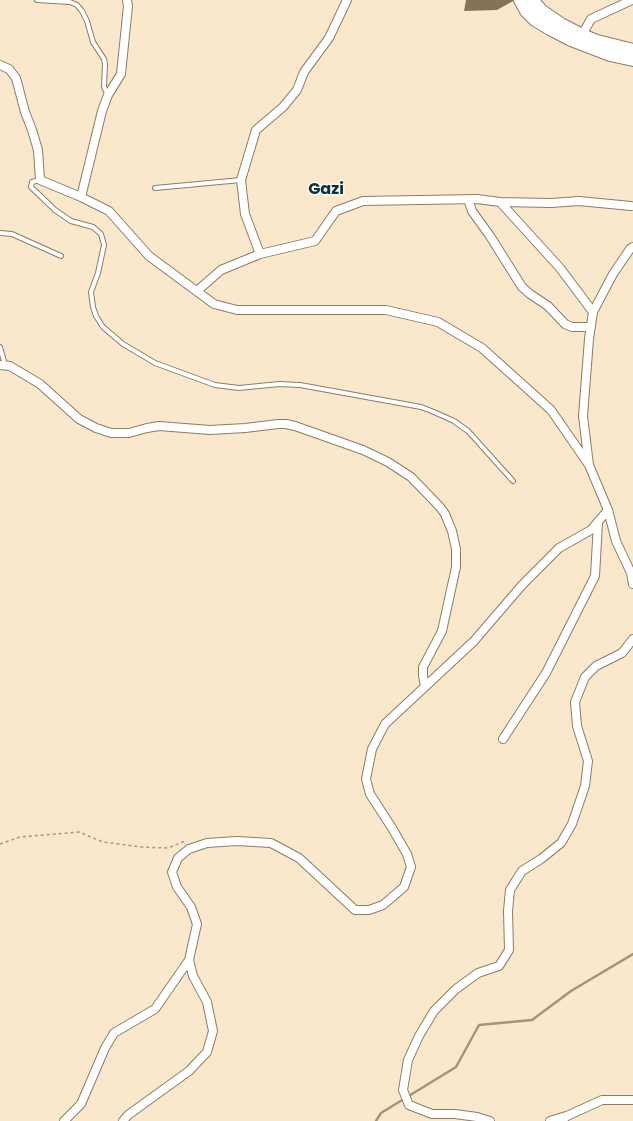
<!DOCTYPE html>
<style>
body{margin:0}
canvas{display:block;background:#fae8cd}
</style>
<canvas width="633" height="1121"></canvas>
<script>
const ctx = document.querySelector('canvas').getContext('2d');
ctx.lineJoin = 'round';
const poly = rows => new Path2D(rows.map(r => 'M' + r).join(''));
function stroke(path, color, width, dash) { ctx.strokeStyle = color; ctx.lineWidth = width; ctx.lineCap = dash ? 'butt' : 'round'; ctx.setLineDash(dash || []); ctx.stroke(path); }
function paint(path, color) { ctx.fillStyle = color; ctx.fill(path, 'evenodd'); }
function drawText(font, color, halo, rows, align = 'center') {
  ctx.font = font + ' Poppins,sans-serif'; ctx.lineWidth = 3; ctx.setLineDash([]); ctx.textBaseline = 'middle'; ctx.strokeStyle = halo; ctx.fillStyle = color; for (const [text, x, y, turn = 0] of rows) {
    ctx.save(); ctx.translate(x, y); ctx.rotate((+turn || 0) * Math.PI / 180); ctx.textAlign = isNaN(turn) ? turn : align; if (halo) ctx.strokeText(text, 0, 0); ctx.fillText(text, 0, 0); ctx.restore();
  }
}
stroke(poly([
 [376,1121,381,1113,456,1067,479,1025,532,1020,571,991,633,954]
]), '#a69378', 2.5);
paint(poly([
 [466,0,513,0,513,1,497,10,464,11]
]), '#857259');
const service = poly([
 [37,0,70,2,77,5,82,11,87,21,93,42,104,59,105,64,104,87,108,95],
 [40,180,32,182,31,187,55,210,71,221,93,227,101,234,104,245,98,273,91,292,93,307,96,316,103,327,123,344,155,363,215,385,239,388,279,384,300,385,421,407,434,412,454,421,468,431,513,481],
 [155,188,241,180],
 [0,233,12,234,61,256],
 [0,347,5,365]
]);
const minor = poly([
 [582,35,591,19,632,0],
 [0,65,9,69,16,78,25,112,32,130,38,150,40,180,81,197,109,211,149,256,214,304,237,310,386,310,438,322,482,348,551,410,589,465],
 [81,197,102,111,108,95,121,74,128,6,127,0],
 [468,199,472,211,490,236,522,287,530,294,548,306,565,324,572,327,591,327],
 [500,202,551,203,579,201,631,206],
 [633,247,630,249,613,274,593,312,589,339,583,416,589,465,608,510,616,541,631,573,633,584],
 [260,254,245,214,241,180,256,130,283,107,297,90,304,72,329,38,347,0],
 [197,291,221,270,260,254,315,241,336,211,363,201,477,199,500,202,560,268,593,312],
 [0,365,10,366,40,384,79,419,96,428,111,433,129,433,147,428,159,426,210,430,245,428,278,424,286,424,295,426,363,450,388,462,411,477,440,507,445,514,452,531,456,549,456,567,442,631,423,667,423,676,425,686],
 [503,739,546,673,595,576,598,523],
 [64,1121,81,1104,105,1048,114,1033,155,1009,189,960],
 [123,1121,128,1115,189,1071,207,1052,213,1031,207,1002,193,976,189,960,197,924,191,907,177,887,172,872,178,858,189,849,207,843,237,841,271,843,299,858,355,910,369,910,383,905,404,887,411,867,407,854,392,828,370,794,366,779,372,749,385,724,474,641,523,584,559,548,591,530,608,510],
 [490,1121,477,1117,455,1114,432,1114,409,1105,403,1090,408,1060,419,1036,434,1011,456,989,478,973,499,966,509,950,508,911,510,890,522,871,541,859,561,843,572,824,585,786,588,761,577,726,575,702,585,677,596,666,622,653,633,639],
 [550,1121,566,1116],
 [561,1121,567,1116,602,1100,633,1100]
]);
const primary = poly([
 [520,0,526,11,535,20,550,29,571,40,610,55,633,60],
 [532,0,542,11,561,24,582,35,597,41,633,50]
]);
stroke(service, '#8d7c64', 6);
stroke(minor, '#8d7c64', 10);
stroke(primary, '#8d7c64', 14);
stroke(poly([
 [0,844,20,837,79,832,103,842,142,847,168,848,185,841]
]), '#a39682', 1.5, [3, 3]);
stroke(service, '#fff', 4);
stroke(minor, '#fff', 8);
stroke(primary, '#fff', 12);
drawText('bold 16px', '#003546', '#fef7ec', [
 ["Gazi",326,190]
]);
</script>
